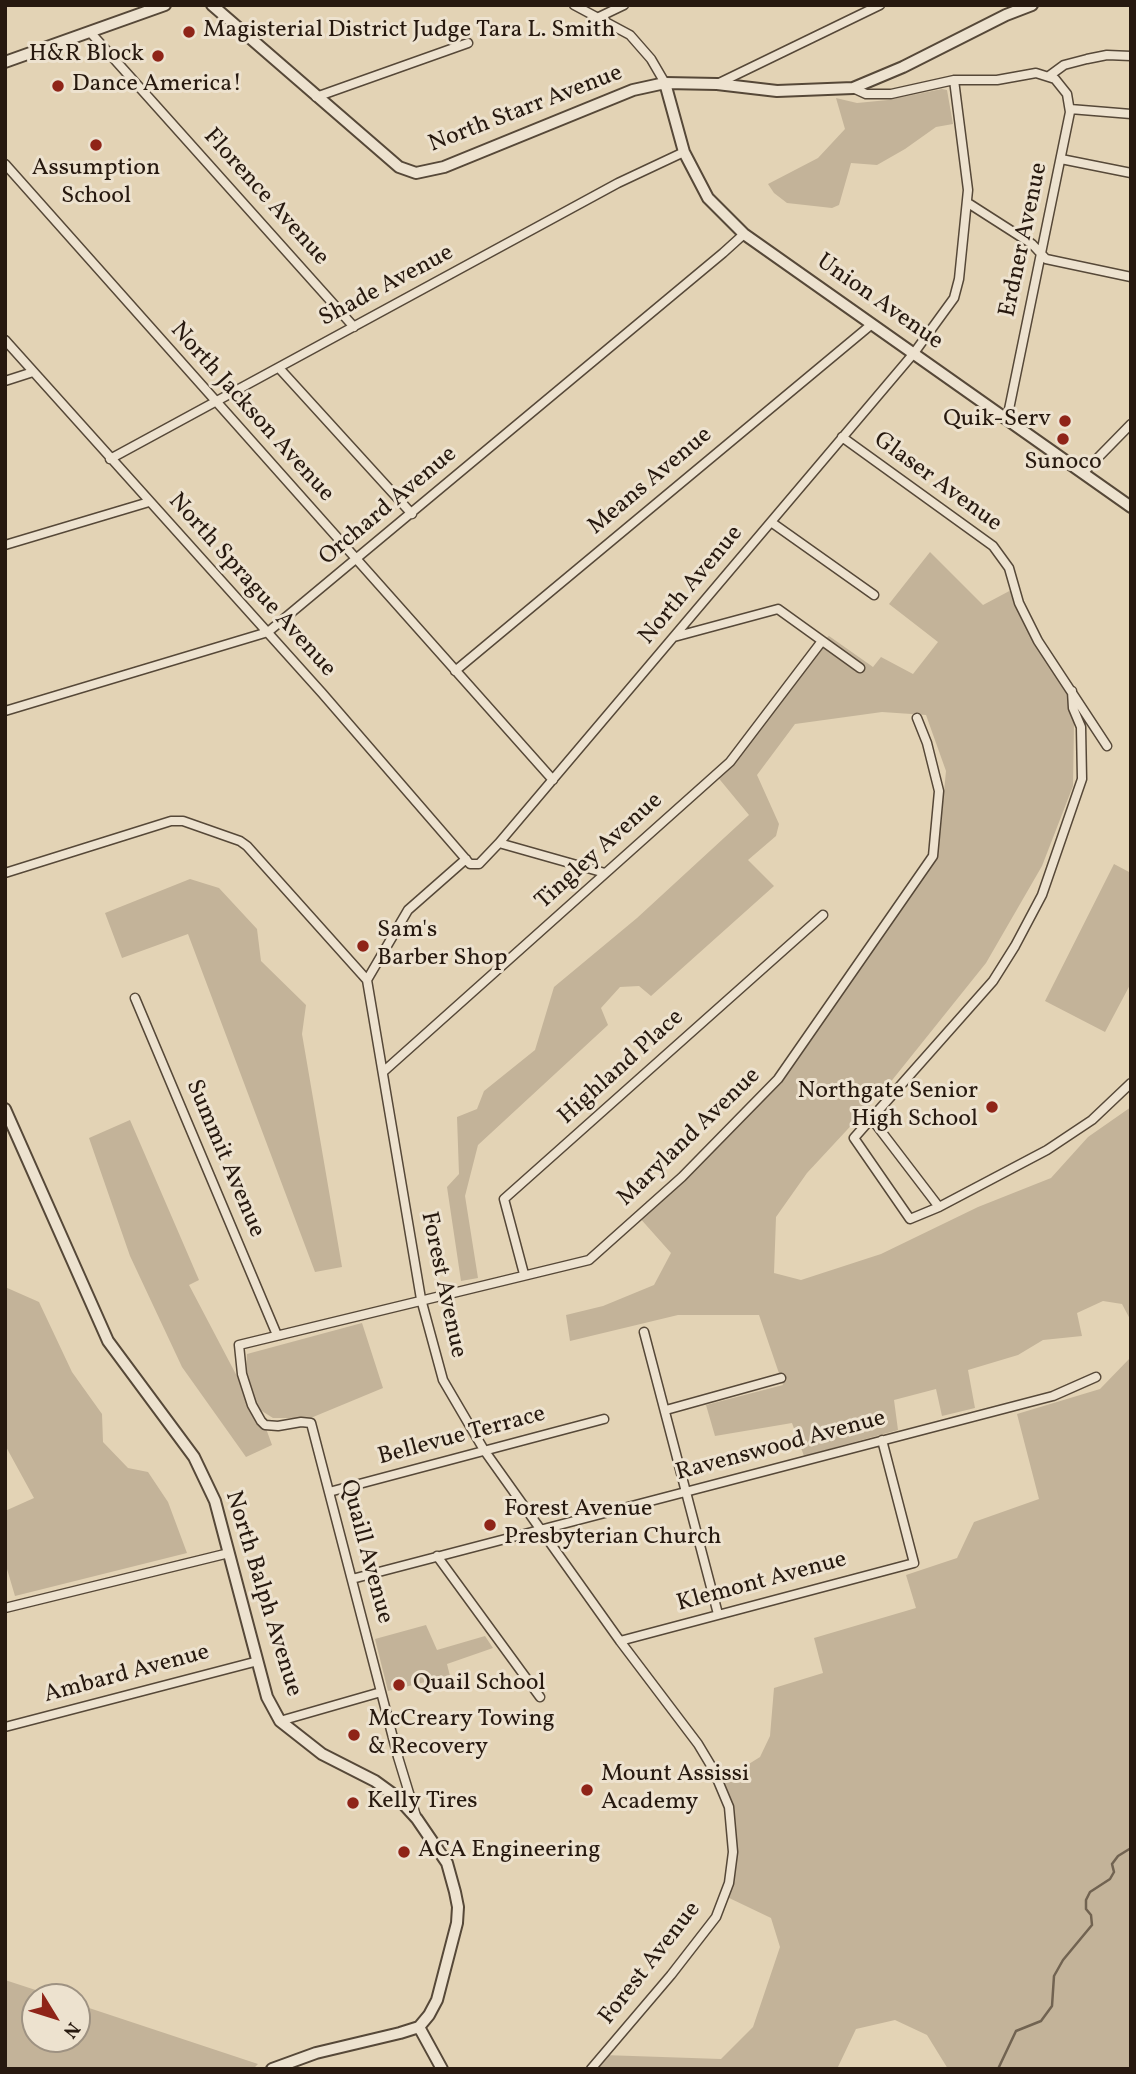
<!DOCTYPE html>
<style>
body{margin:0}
#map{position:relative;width:1136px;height:2074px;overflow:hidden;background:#e3d3b5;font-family:Vollkorn,serif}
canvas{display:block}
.frame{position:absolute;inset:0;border:7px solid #27190f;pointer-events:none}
.north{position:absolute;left:21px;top:1983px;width:70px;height:70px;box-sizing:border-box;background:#ede2cf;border:2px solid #9e9282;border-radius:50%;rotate:128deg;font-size:19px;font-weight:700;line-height:28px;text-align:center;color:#27190f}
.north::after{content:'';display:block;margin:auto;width:24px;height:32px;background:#8f2418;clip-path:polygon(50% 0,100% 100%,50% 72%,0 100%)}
</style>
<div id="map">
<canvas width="1136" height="2074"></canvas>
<div class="frame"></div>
<div class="north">N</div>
</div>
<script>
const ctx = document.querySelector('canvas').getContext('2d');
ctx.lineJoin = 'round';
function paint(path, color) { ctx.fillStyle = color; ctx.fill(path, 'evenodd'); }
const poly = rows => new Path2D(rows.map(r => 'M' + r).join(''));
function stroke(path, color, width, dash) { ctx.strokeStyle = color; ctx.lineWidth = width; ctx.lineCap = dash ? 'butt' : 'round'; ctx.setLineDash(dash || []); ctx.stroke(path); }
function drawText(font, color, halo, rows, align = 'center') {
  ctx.font = font + ' Vollkorn,serif'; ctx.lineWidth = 6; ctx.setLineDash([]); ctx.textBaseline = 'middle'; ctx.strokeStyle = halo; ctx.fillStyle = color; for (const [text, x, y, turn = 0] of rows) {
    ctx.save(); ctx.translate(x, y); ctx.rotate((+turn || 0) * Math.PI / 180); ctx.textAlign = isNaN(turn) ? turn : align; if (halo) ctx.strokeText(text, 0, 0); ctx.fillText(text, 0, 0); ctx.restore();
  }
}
paint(poly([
 [942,89,947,90,953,124,936,127,905,149,877,165,851,163,839,205,832,208,787,203,774,193,768,184,818,158,845,129,836,98,857,103,888,100],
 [930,552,983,605,1015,588,1019,603,1072,691,1074,723,1073,786,1042,866,986,963,885,1089,807,1173,776,1217,774,1273,801,1280,881,1254,978,1207,1051,1178,1088,1137,1131,1107,1131,1321,1122,1304,1103,1301,1077,1313,1082,1336,1043,1340,1018,1355,968,1370,975,1408,942,1416,936,1389,894,1400,898,1430,804,1456,792,1423,715,1436,706,1405,783,1385,759,1315,678,1315,570,1341,566,1315,603,1306,654,1285,671,1253,638,1216,778,1079,938,853,946,771,926,715,882,712,795,724,757,775,779,824,776,836,748,860,774,886,651,996,639,986,620,987,601,1008,608,1025,478,1145,465,1196,478,1278,461,1281,447,1187,459,1174,457,1117,477,1109,484,1091,535,1050,554,987,637,918,749,815,716,775,822,641,829,636,873,667,881,657,913,674,938,642,889,604],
 [1114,864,1131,873,1131,983,1105,1032,1045,1001],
 [190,879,219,888,257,929,261,961,306,1005,302,1034,342,1267,315,1272,188,934,122,958,105,913],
 [130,1120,199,1280,189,1285,240,1382,250,1409,264,1423,272,1445,246,1457,182,1367,130,1256,89,1138],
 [5,1287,39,1302,72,1372,102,1414,103,1442,128,1468,148,1472,168,1502,187,1553,15,1596,7,1569,5,1569,5,1511,34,1498,5,1445],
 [362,1323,383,1388,301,1422,294,1418,273,1418,257,1408,249,1390,246,1374,247,1354],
 [1131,1357,1131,2069,948,2069,927,2035,895,2020,856,2029,837,2069,591,2069,603,2055,721,2059,753,2027,780,1947,771,1918,725,1896,729,1883,731,1824,720,1782,760,1757,770,1736,774,1688,823,1673,814,1638,916,1608,906,1575,957,1558,974,1522,1039,1499,1017,1414,1100,1389],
 [426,1625,437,1650,485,1636,493,1648,447,1664,450,1676,388,1691,375,1639],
 [5,1980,57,1997,35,1997,35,2039,77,2039,77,2004,258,2064,253,2069,5,2069]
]), '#c3b399');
stroke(poly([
 [998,2069,1016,2031,1041,2021,1052,2006,1054,1976,1063,1960,1092,1925,1091,1915,1086,1909,1086,1900,1090,1892,1110,1879,1114,1872,1112,1864,1118,1856,1131,1848]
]), '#716351', 2.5);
const minor = poly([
 [574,5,630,35,651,59,665,83],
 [599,17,624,5],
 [90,32,354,327],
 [1049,76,1064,65,1087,59,1107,55,1131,56],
 [717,84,880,5],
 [853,88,866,94,891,94,954,80,997,80,1036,73,1055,79,1067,94,1070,112,1007,419],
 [316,97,468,43],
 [1070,109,1131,114],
 [1061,159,1131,173],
 [5,164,553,780],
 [968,203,1032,244,1046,259,1131,277],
 [5,340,322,693,470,864,479,864,499,843,605,873],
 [279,368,412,514],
 [5,381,33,372],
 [842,437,993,546,1009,568,1019,603,1038,641,1107,746],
 [110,459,618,183,684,152],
 [1083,473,1131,424],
 [771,522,874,595],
 [5,545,149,502],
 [674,637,778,609,860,668],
 [455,671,872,324],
 [1072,691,1073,708,1081,727,1082,779,1042,895,1015,946,993,981,854,1138,910,1219,939,1207,1047,1150,1092,1120,1131,1083],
 [5,711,268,632,723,253,744,234],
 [499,843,914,353,954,298,959,279,968,190,954,80],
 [5,873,171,821,183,821,240,841,247,846,367,980,421,1299,443,1380,484,1450,620,1641,698,1744,713,1769,729,1807,733,1852,729,1883,716,1917,671,1975,591,2069],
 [367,980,408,910,466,859],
 [135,998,277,1335],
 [383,1072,730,762,822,641],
 [871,1118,939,1207],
 [524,1274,504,1199,823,915],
 [644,1332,718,1614],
 [666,1410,781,1378],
 [329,1492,604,1419],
 [437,1556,540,1697],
 [352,1579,1053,1396,1096,1377],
 [5,1608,229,1553],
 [620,1641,914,1563,882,1440],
 [280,1721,381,1692],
 [5,1727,258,1661],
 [416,1816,398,1757,311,1423,301,1422,278,1426,265,1425,261,1421,252,1405,242,1374,239,1345,589,1260,682,1177,778,1079,933,856,939,791,927,743,917,718]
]);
const tertiary = poly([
 [212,5,399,167,416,173,444,167,633,90,665,83,717,84,777,91,853,88,903,67,1006,15,1032,5],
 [5,62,165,5],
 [665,83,684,152,708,198,744,234,1131,507],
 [5,1109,108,1341,194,1457,215,1501,267,1697,280,1721,322,1754,375,1781,397,1797,417,1819,447,1863,455,1892,458,1907,457,1923,437,2000,429,2015,419,2027,400,2033,316,2053,272,2069],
 [419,2027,442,2069]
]);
stroke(minor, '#564838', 11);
stroke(tertiary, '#564838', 14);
stroke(minor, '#ede2cf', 8);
stroke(tertiary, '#ede2cf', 10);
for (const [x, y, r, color] of [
 [189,32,7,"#8f2418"],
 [158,56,7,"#8f2418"],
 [58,86,7,"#8f2418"],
 [96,145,7,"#8f2418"],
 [1065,421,7,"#8f2418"],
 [1063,439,7,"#8f2418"],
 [363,946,7,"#8f2418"],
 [992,1107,7,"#8f2418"],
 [490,1525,7,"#8f2418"],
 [399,1685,7,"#8f2418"],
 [354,1735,7,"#8f2418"],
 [587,1790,7,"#8f2418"],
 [353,1803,7,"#8f2418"],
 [404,1852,7,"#8f2418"]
]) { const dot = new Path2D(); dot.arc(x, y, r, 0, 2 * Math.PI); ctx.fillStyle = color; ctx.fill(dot); stroke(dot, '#ede2cf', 2.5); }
drawText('24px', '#27190f', '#ede2cf', [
 ["Magisterial District Judge Tara L. Smith",203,32],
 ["H&R Block",144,56,"right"],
 ["Dance America!",72,86],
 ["Assumption",96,170,"center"],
 ["School",96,198,"center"],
 ["Quik-Serv",1051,421,"right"],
 ["Sunoco",1063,464,"center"],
 ["Sam's",377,932],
 ["Barber Shop",377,960],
 ["Northgate Senior",978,1093,"right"],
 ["High School",978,1121,"right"],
 ["Forest Avenue",504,1511],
 ["Presbyterian Church",504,1539],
 ["Quail School",413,1685],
 ["McCreary Towing",368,1721],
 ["& Recovery",368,1749],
 ["Mount Assissi",601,1776],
 ["Academy",601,1804],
 ["Kelly Tires",367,1803],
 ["ACA Engineering",418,1852]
], 'left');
drawText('24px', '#27190f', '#ede2cf', [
 ["North Starr Avenue",526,110,-21],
 ["Florence Avenue",265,198,48],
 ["Erdner Avenue",1025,240,-78],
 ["Shade Avenue",387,287,-28],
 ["Union Avenue",879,303,35],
 ["North Jackson Avenue",251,413,48],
 ["Means Avenue",651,482,-40],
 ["Glaser Avenue",937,483,36],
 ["Orchard Avenue",389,507,-40],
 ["North Sprague Avenue",251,586,48],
 ["North Avenue",692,586,-50],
 ["Tingley Avenue",600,852,-42],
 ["Highland Place",622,1068,-42],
 ["Maryland Avenue",690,1138,-44],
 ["Summit Avenue",224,1159,67],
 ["Forest Avenue",442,1285,78],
 ["Bellevue Terrace",462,1437,-15],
 ["Ravenswood Avenue",781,1447,-15],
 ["Quaill Avenue",365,1552,75],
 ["Klemont Avenue",762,1583,-15],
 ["North Balph Avenue",262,1594,73],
 ["Ambard Avenue",127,1675,-15],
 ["Forest Avenue",651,1964,-52]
]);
</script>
